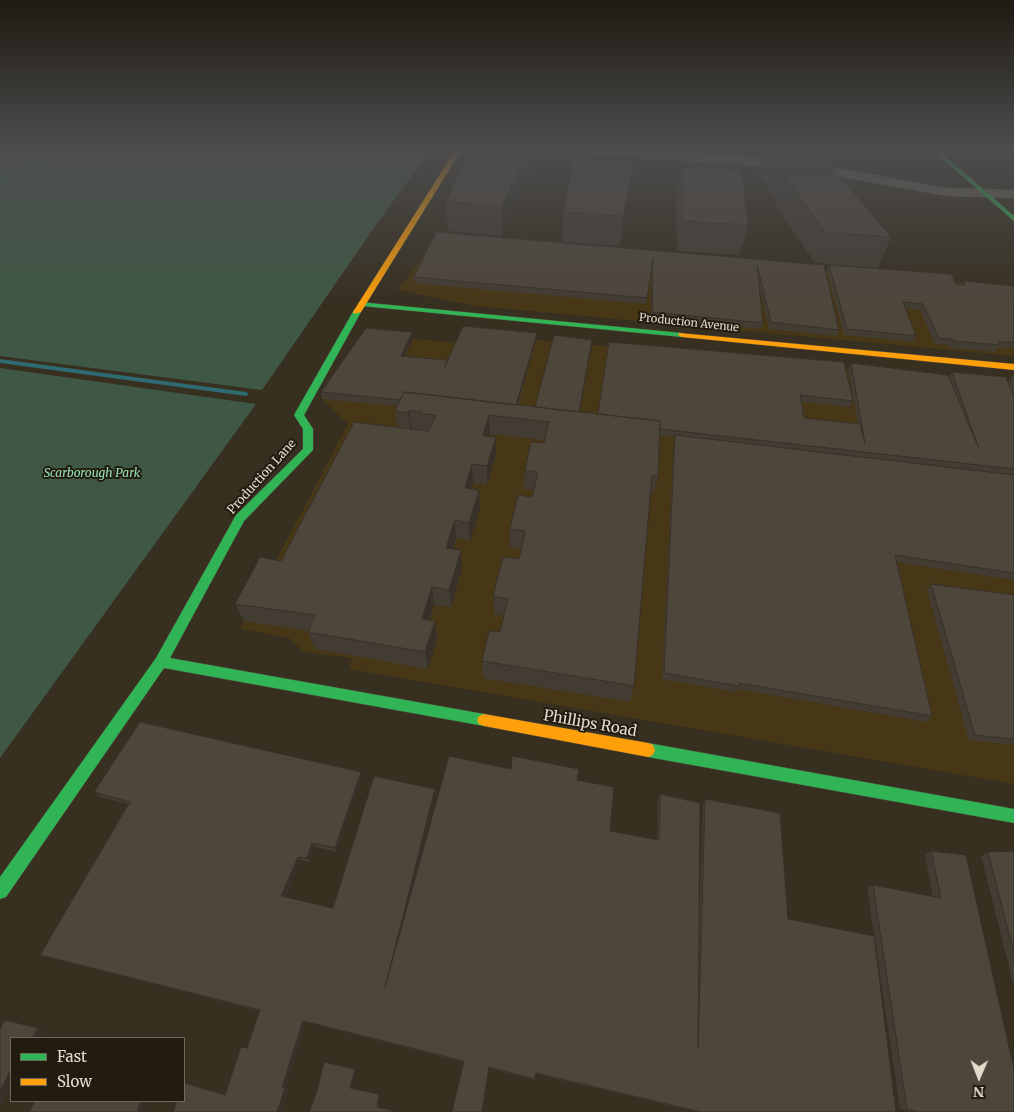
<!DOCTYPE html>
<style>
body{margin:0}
#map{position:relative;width:1014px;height:1112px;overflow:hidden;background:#372f20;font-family:Merriweather,serif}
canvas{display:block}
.legend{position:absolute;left:10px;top:1037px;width:175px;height:65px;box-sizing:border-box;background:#221b0f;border:1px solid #70685a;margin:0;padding:6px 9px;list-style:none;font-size:15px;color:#e4dbcb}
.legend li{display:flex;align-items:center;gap:10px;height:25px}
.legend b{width:25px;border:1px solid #70685a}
.north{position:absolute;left:954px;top:1052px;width:50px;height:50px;-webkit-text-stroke:4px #221b0f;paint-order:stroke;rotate:181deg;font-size:14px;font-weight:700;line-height:20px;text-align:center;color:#e4dbcb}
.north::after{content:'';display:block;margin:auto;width:18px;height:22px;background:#e4dbcb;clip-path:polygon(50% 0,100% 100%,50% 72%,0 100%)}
</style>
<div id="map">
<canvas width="1014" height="1112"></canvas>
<ul class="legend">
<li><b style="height:6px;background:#30b455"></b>Fast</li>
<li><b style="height:6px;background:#ff9f0a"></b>Slow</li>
</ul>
<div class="north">N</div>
</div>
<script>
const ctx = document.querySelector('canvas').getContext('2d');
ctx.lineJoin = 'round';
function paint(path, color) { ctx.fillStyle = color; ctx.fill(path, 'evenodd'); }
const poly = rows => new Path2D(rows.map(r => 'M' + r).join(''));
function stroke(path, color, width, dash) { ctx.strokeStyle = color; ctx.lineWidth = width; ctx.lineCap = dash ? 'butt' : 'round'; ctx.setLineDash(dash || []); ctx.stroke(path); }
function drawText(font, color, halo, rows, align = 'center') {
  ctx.font = font + ' Merriweather,serif'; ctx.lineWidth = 4; ctx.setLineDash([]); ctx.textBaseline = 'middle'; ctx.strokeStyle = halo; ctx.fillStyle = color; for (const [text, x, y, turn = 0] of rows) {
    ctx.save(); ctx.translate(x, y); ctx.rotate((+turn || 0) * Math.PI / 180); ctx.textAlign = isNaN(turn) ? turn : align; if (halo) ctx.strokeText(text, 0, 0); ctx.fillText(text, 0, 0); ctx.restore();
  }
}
paint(poly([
 [436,238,1014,287,1014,356,476,306,398,290],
 [463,333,1014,384,1014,784,349,669,352,658,304,652,289,638,240,629,348,424,322,399,367,334,457,343]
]), '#473716');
paint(poly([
 [0,149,432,149,380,219,262,390,0,356],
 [0,368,256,404,0,758]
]), '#3f5845');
paint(poly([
 [66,149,71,149,0,184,0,181,66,149],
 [0,359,246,392,249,394,246,396,0,363,0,359]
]), '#2d6a71');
const street = poly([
 [565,149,626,149,791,160,947,188,1014,190,1014,198,947,196,791,168,571,153,565,149]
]);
const fast = poly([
 [931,149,937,149,1014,216,1014,221,931,149],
 [359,302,682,333,686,335,682,337,362,306,358,304,359,302],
 [354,310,361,312,304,415,313,429,313,450,244,521,170,658,484,714,489,716,491,720,489,724,484,726,164,668,6,897,0,899,0,877,156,658,236,515,303,449,303,429,294,415,354,310],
 [648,743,1014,809,1014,823,648,757,643,755,641,750,643,745,648,743]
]);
const slow = poly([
 [456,149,462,149,361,312,354,314,353,312,456,149],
 [679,333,1014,364,1014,370,682,337,678,335,679,333],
 [484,714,648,743,653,745,655,750,653,755,648,757,484,726,479,724,477,720,479,716,484,714]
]);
stroke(street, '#514a3e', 1);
stroke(fast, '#514a3e', 1);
stroke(slow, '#514a3e', 1);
paint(street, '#6e675c');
paint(fast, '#30b455');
paint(slow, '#ff9f0a');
paint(poly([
 [475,149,544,149,544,157,527,182,525,181,525,184,502,236,448,231,446,201,475,152],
 [750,149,818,149,835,169,834,173,891,237,878,268,815,263,774,202,776,198,774,198,757,171,763,149,750,150],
 [682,167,748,225,739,255,677,251,676,195],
 [630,191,620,246,562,242,563,212],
 [436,232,824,265,839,330,836,336,769,329,760,289,763,323,761,329,651,318,652,265,646,304,415,283,414,277],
 [829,265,956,284,962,285,965,281,1014,286,1014,348,998,348,995,352,950,348,950,345,935,344,920,310,905,309,916,336,913,342,844,335,827,271],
 [537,333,536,339,518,405,535,407,592,340,580,412,598,414,609,342,853,401,850,407,801,402,804,418,858,423,848,369,851,363,949,377,952,372,1008,383,1014,374,1014,580,896,562,932,716,927,722,737,689,736,692,662,679,674,441,674,437,660,436,658,476,653,494,650,494,634,686,630,702,483,678,482,661,500,632,504,616,494,614,493,596,519,559,521,548,510,547,510,529,532,497,533,490,524,489,525,470,544,443,545,440,490,434,489,436,496,437,496,456,487,485,473,483,472,488,479,490,480,508,470,541,456,538,453,549,462,568,451,607,434,605,430,620,435,621,437,638,428,669,315,649,308,632,309,631,244,621,235,604,281,561,398,427,395,411,397,406,322,399,321,392,413,339,405,356,447,362],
 [931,584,1014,595,1014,744,1005,744,969,740,927,590],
 [511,769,577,780,610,831,657,840,658,799,660,794,700,900,703,804,705,799,788,919,896,1112,697,1112,535,1074,534,1080,489,1068,482,1112,452,1112,463,1062,306,1022,286,1088,289,1089,281,1112,173,1112,184,1083,189,1084,226,1094,247,1048,260,1011,47,957,40,955,128,804,100,797,94,792,363,777,337,852,315,847,310,862,301,860,286,897,333,908,436,794,412,889],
 [931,851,1014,1112,911,1112,900,1109,867,888,873,885,933,897,925,855],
 [1014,851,1014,983,1013,983,981,856,988,852]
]), '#433c33');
paint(poly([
 [531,149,544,149,544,157,527,182,528,154],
 [526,156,525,184,502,236,502,207],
 [634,163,630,191,620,246,623,216],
 [412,332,413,339,402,362,401,356],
 [537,333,536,339,514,418,514,412],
 [592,340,592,347,578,420,579,413],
 [409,411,412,429,411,431,408,413],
 [489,415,490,434,483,454,483,436],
 [496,437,496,456,487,485,487,466],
 [472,464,473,483,466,506,465,488],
 [479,490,480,508,470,541,469,523],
 [455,520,456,538,448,566,446,548],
 [461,550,462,568,451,607,449,590],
 [432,587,434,605,425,636,422,619],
 [435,621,437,638,428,669,425,652],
 [361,772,363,777,337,852,335,848],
 [435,789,436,794,387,989,385,987],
 [312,843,315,847,310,862,307,858],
 [298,857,301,860,285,900,281,896],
 [303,1021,306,1022,286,1088,289,1089,281,1112,277,1112,282,1087],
 [38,1028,46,1029,41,1038,32,1038],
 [355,1069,357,1070,353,1088,350,1088],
 [11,1070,11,1087,0,1108,0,1091],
 [184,1083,189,1084,230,1095,225,1095],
 [379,1094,382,1095,379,1108,377,1107],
 [141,1101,148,1101,144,1112,137,1112]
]), '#373129');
const building = poly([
 [475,149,531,149,528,154,475,150,475,149],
 [768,149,818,149,835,169,782,169,768,149],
 [469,151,526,156,502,207,446,201,469,151],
 [574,157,634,163,623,216,563,212,574,157],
 [682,167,742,170,748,225,683,221,682,167],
 [837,173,891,237,825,232,783,174,837,173],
 [436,232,824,265,839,330,771,322,757,265,763,323,652,312,653,258,647,298,414,277,436,232],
 [829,265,951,274,956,284,965,285,965,281,1014,286,1014,342,998,342,999,345,954,341,953,339,939,338,923,304,903,302,916,336,847,329,829,265],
 [463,326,537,333,516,405,404,392,400,400,321,392,366,328,412,332,401,356,447,360,444,369,463,326],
 [554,335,592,340,579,412,535,407,554,335],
 [609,342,844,362,853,401,800,395,804,418,860,424,865,444,851,363,948,375,979,449,952,372,1006,377,1014,396,1014,469,660,429,660,421,598,414,609,342],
 [404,392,660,421,658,476,652,475,634,686,482,661,489,631,500,632,508,599,493,596,503,557,519,559,525,531,510,529,518,495,532,497,538,472,525,470,531,442,544,443,549,422,489,415,483,436,496,437,487,466,472,464,465,488,479,490,469,523,455,520,446,548,461,550,449,590,432,587,422,619,435,621,425,652,308,632,315,615,235,604,260,557,281,561,354,422,428,431,436,415,422,414,422,411,409,411,408,413,395,411,404,392],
 [675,435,1014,475,1014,573,895,555,932,716,739,683,739,686,664,673,675,435],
 [931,584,1014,595,1014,739,975,735,931,584],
 [140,722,361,772,335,848,312,843,307,858,298,857,281,896,333,908,374,776,435,789,385,987,449,756,511,769,512,756,579,769,577,780,614,787,610,831,659,840,660,794,700,803,698,1049,705,799,780,813,788,919,874,936,896,1112,701,1112,536,1073,535,1079,489,1067,482,1112,452,1112,464,1061,303,1021,282,1087,285,1088,277,1112,173,1112,177,1101,184,1101,184,1083,225,1095,241,1047,247,1048,260,1010,40,955,130,802,94,792,140,722],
 [931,851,966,855,1014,1069,1014,1112,919,1112,907,1109,873,885,941,898,931,851],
 [1014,851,1014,953,988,852,1014,851],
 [5,1020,38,1028,32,1038,11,1038,11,1070,0,1091,0,1029,5,1020],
 [324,1062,355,1069,350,1088,379,1094,377,1107,399,1112,309,1112,317,1091,324,1062],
 [35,1101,141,1101,137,1112,29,1112,35,1101]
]);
paint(building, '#4e463b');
stroke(building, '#373129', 1);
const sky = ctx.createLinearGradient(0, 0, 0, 305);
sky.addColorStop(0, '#1e1a12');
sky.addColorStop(0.49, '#4d4d4e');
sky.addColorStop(1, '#4d4d4e00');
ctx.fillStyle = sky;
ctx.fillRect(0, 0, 1014, 305);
drawText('11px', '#e4dbcb', '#221b0f', [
 ["Production Avenue",689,323,6]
]);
drawText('italic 12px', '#95e0b2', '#221b0f', [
 ["Scarborough Park",92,474]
]);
drawText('12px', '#e4dbcb', '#221b0f', [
 ["Production Lane",262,477,-48]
]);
drawText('15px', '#e4dbcb', '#221b0f', [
 ["Phillips Road",590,724,10]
]);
</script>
